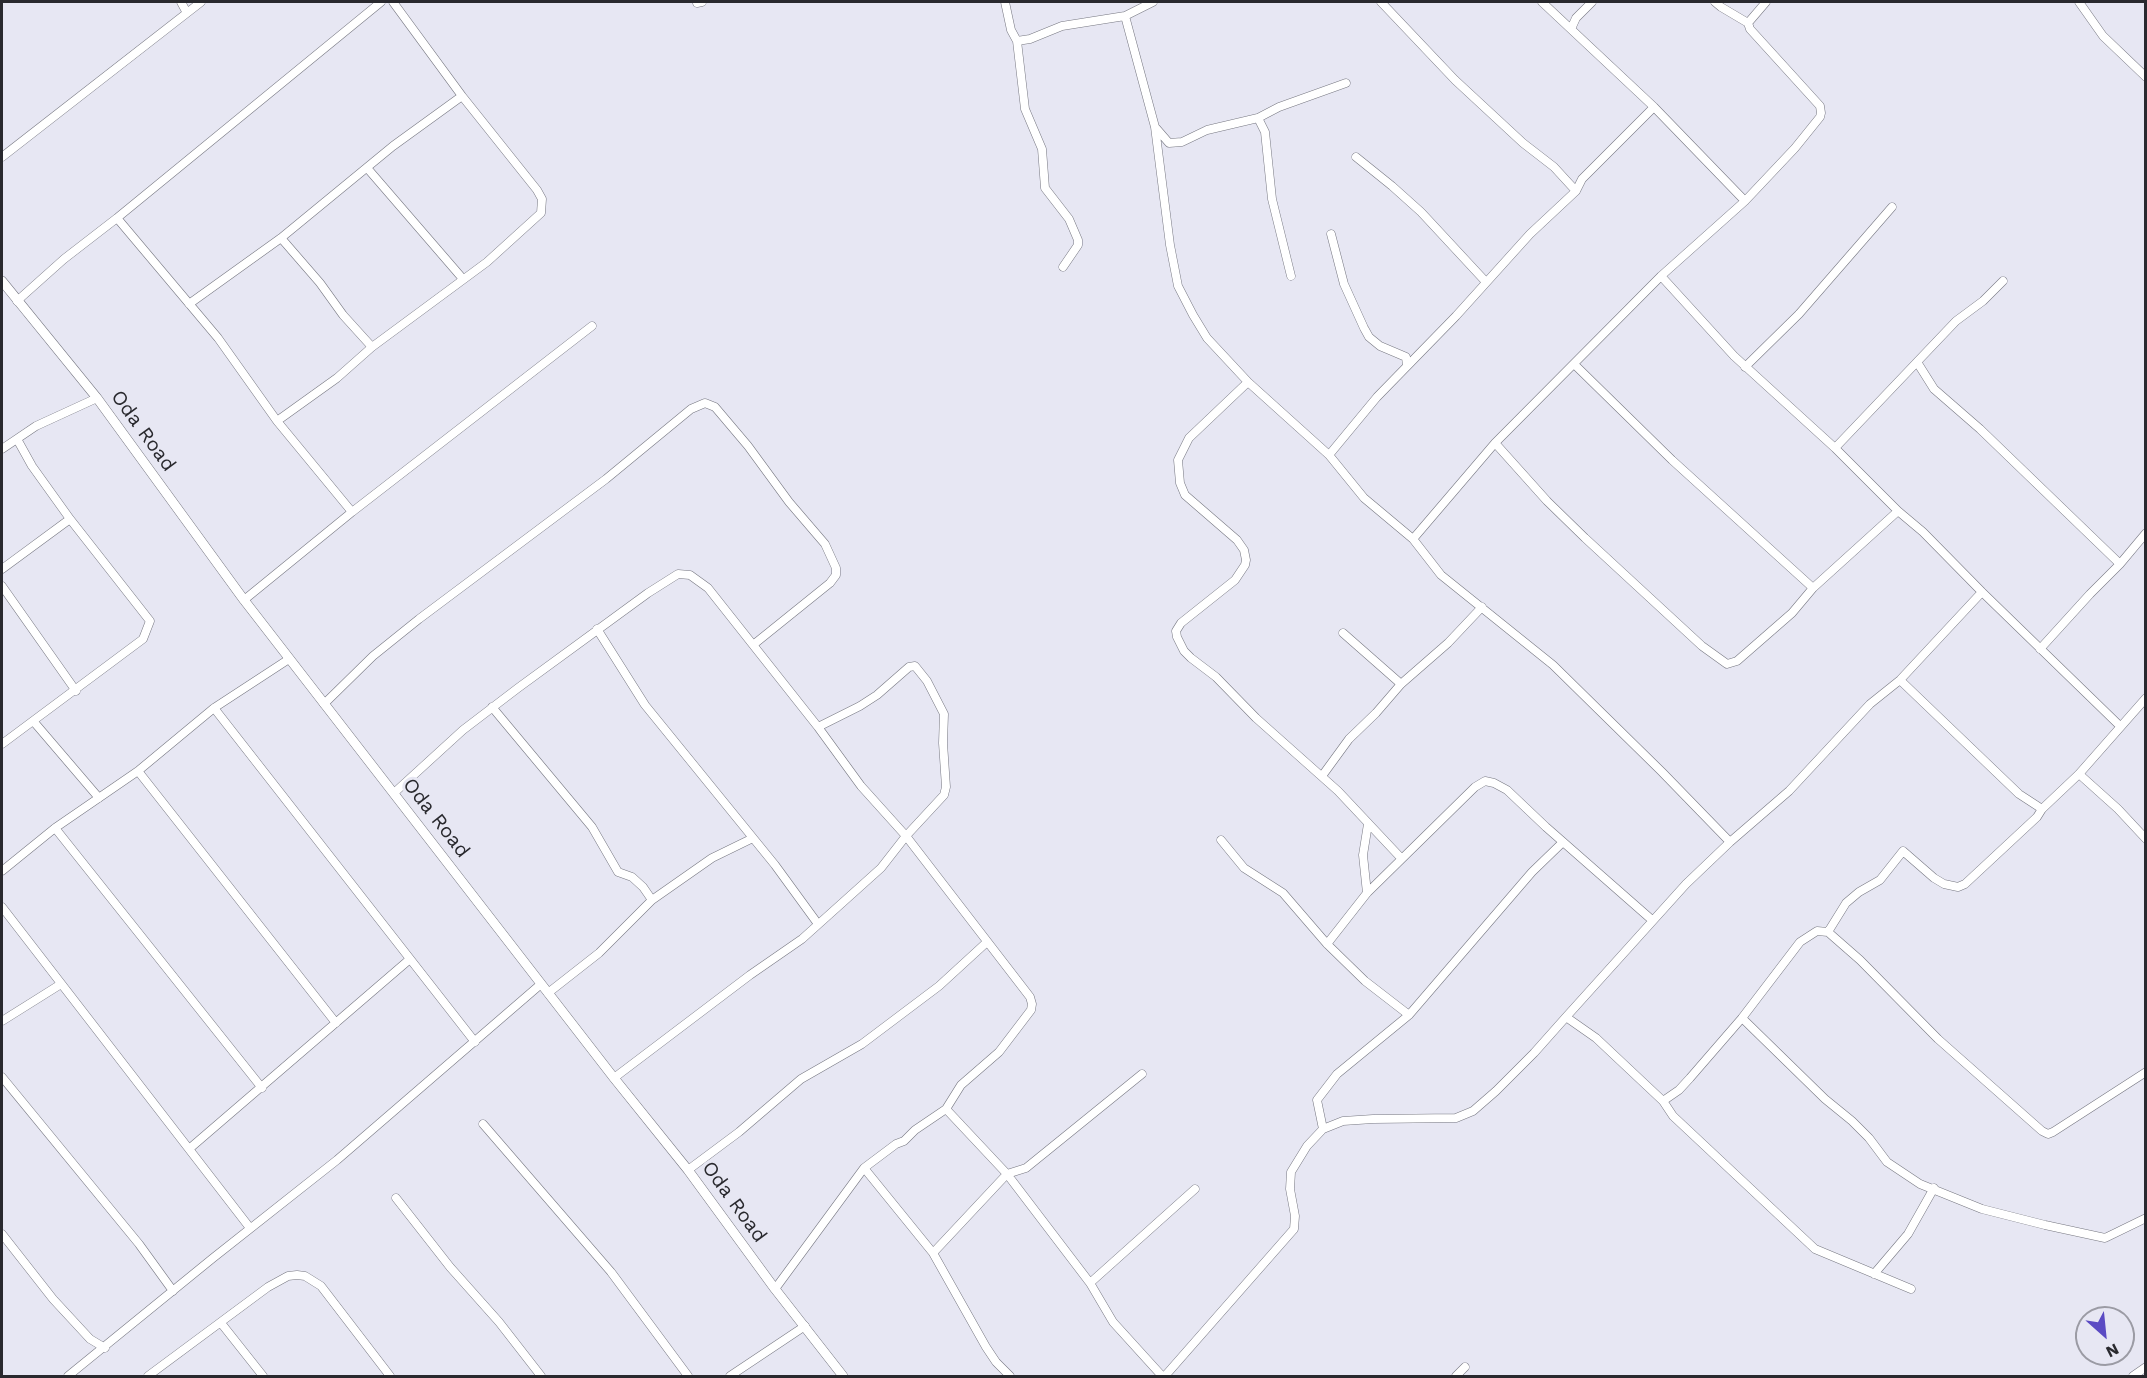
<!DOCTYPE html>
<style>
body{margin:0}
#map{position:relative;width:2147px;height:1378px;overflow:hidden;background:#e7e7f3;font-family:"Work Sans",sans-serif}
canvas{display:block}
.frame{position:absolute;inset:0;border:3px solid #29292e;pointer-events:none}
.north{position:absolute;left:2075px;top:1306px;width:60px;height:60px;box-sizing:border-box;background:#e7e7f3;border:2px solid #9b9ba4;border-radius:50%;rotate:153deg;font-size:16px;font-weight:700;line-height:24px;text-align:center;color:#29292e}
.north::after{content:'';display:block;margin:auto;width:21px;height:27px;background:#5b4bc3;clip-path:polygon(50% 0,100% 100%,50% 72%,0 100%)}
</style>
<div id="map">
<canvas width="2147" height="1378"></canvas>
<div class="frame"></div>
<div class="north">N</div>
</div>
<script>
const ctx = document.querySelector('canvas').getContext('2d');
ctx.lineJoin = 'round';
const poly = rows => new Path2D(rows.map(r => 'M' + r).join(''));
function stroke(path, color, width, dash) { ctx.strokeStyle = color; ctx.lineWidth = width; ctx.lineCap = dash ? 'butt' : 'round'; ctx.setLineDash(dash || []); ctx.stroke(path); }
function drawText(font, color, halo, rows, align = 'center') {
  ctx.font = font + ' "Work Sans",sans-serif'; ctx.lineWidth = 6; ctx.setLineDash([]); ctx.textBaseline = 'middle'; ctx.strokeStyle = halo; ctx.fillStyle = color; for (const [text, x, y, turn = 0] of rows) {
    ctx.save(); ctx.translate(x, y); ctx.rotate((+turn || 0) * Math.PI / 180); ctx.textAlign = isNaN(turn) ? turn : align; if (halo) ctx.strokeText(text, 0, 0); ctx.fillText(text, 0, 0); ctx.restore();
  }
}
const minor = poly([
 [181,2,187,13],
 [1005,2,1011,30,1017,41,1030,39,1062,26,1125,16,1153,2],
 [1381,2,1455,80,1523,143,1554,167,1576,191],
 [1542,2,1654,107,1745,201],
 [2079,2,2103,36,2146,77],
 [697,3,702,2],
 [1125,16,1155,127,1170,245,1178,286,1193,315,1207,338,1248,382,1329,455,1364,498,1413,539,1441,575,1553,665,1662,772,1730,842],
 [1748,23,1766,2],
 [1571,29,1576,18,1592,2],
 [1017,41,1025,109,1042,149,1045,188,1069,219,1078,240,1078,245,1063,267],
 [1258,118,1265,132,1272,199,1291,276],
 [1156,128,1169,143,1182,142,1207,130,1258,118,1279,107,1346,83],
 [2,157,201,2],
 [1356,157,1392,186,1421,212,1486,282],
 [368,169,463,279],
 [117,218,218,338,277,421,352,512],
 [1331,234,1344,284,1364,328,1369,337,1380,346,1406,357,1407,366],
 [281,238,320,283,343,315,372,347],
 [1661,276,1734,356,1835,448,1898,511,1923,532,1982,592,2120,726],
 [17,301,64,259,117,218,381,2],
 [189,304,281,238,393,146,462,96],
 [1917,362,1934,389,1980,429,2120,564],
 [1575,365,1672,460,1813,588],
 [1745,367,1799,314,1892,207],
 [1248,382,1189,438,1178,460,1180,483,1185,495,1237,540,1244,550,1246,560,1245,565,1235,580,1181,623,1176,631,1177,637,1184,651,1191,658,1216,677,1256,718,1338,791,1401,858],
 [277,421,337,378,372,347,487,262,541,213,542,199,537,190,462,96,393,2],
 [1495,443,1547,501,1585,538,1702,646,1727,664,1737,661,1792,613,1813,588,1898,511],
 [1835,448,1956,321,1983,301,2003,281],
 [2,449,36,426,97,398],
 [1329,455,1377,397,1456,316,1530,234,1576,191,1582,179,1654,107],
 [1413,539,1495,443,1661,276,1745,201,1795,148,1820,117,1821,113,1820,106,1750,29,1748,23,1721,7,1715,2],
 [2,569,70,519],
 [2,586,76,691],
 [244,600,352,512,592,326],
 [597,629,645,705,775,865,818,924],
 [1343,633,1401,684],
 [2040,649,2090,594,2120,564,2146,533],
 [1900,680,2019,794,2042,809],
 [324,704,373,656,419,619,606,479,691,409,705,403,715,407,748,446,789,502,825,544,836,568,836,575,830,583,753,645],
 [492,707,592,827,618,872,632,877,643,887,652,900],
 [214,708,475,1042],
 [34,722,99,798],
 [2,744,143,639,150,621,70,519,32,466,17,439],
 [138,771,336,1023],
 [2079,774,2118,809,2146,839],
 [1322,776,1349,739,1376,713,1401,684,1448,643,1482,607],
 [394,793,463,730,518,688,648,593,678,574,690,575,708,588,818,727,861,786,906,836,1030,997,1032,1004,1031,1010,999,1052,961,1085,946,1109,915,1130,904,1141,896,1144,864,1168,775,1289],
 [55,828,262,1088],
 [1221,840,1244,868,1283,893,1327,944,1365,981,1409,1015],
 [2,871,55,828,138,771,214,708,289,659],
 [1367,893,1363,855,1368,824],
 [2,907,250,1228],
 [1828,932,1846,903,1859,892,1880,880,1903,851,1934,878,1944,884,1958,887,1965,884,2037,817,2042,809,2079,774,2146,698],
 [1327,944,1367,893,1475,787,1485,781,1494,783,1507,790,1546,827,1652,920],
 [548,993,599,953,652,900,712,858,753,838],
 [1566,1017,1686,884,1730,842,1789,791,1870,704,1900,680,1982,592],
 [1742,1018,1825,1099,1852,1121,1869,1138,1887,1162,1920,1184,1982,1209,2045,1225,2105,1238,2146,1218],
 [2,1021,61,984],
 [2,1077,139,1244,173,1291],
 [614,1078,750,975,802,939,881,868,906,836,944,795,946,787,943,743,944,714,927,681,915,666,909,667,877,695,860,706,818,727],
 [1663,1101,1673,1116,1815,1249,1911,1289],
 [946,1109,1007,1174,1090,1283,1113,1322,1162,1376],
 [483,1124,611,1272,688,1376],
 [1323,1129,1317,1100,1337,1074,1409,1015,1532,872,1563,842],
 [189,1149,410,959],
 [864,1168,933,1253,986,1347,996,1362,1010,1376],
 [688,1170,739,1132,801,1079,862,1044,939,986,987,942],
 [396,1198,450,1267,499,1322,541,1376],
 [2,1234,53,1299,90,1339,105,1348],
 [933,1253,1007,1174,1026,1168,1142,1074],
 [1874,1274,1908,1234,1934,1188],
 [1090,1283,1195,1189],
 [221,1323,263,1376],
 [68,1376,213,1258,337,1160,541,984],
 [148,1376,268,1287,288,1276,297,1275,305,1276,321,1286,390,1376],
 [730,1376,805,1326],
 [1165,1376,1294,1229,1295,1216,1290,1189,1291,1172,1307,1146,1323,1129,1343,1121,1373,1119,1456,1118,1473,1111,1496,1091,1534,1053,1566,1017,1596,1038,1663,1101,1679,1090,1690,1078,1742,1018,1800,942,1817,931,1828,932,1860,960,1938,1039,2042,1131,2048,1134,2053,1132,2146,1072],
 [1456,1376,1465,1367],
 [2133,1376,2146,1367]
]);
const tertiary = poly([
 [2,281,97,398,244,600,614,1078,688,1170,775,1289,843,1376]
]);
stroke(minor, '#767781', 9);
stroke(tertiary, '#767781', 10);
stroke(minor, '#fff', 8);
stroke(tertiary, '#fff', 9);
drawText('20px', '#29292e', '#e7e7f3', [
 ["Oda Road",143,431,54],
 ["Oda Road",436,818,52],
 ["Oda Road",734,1202,54]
]);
</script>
